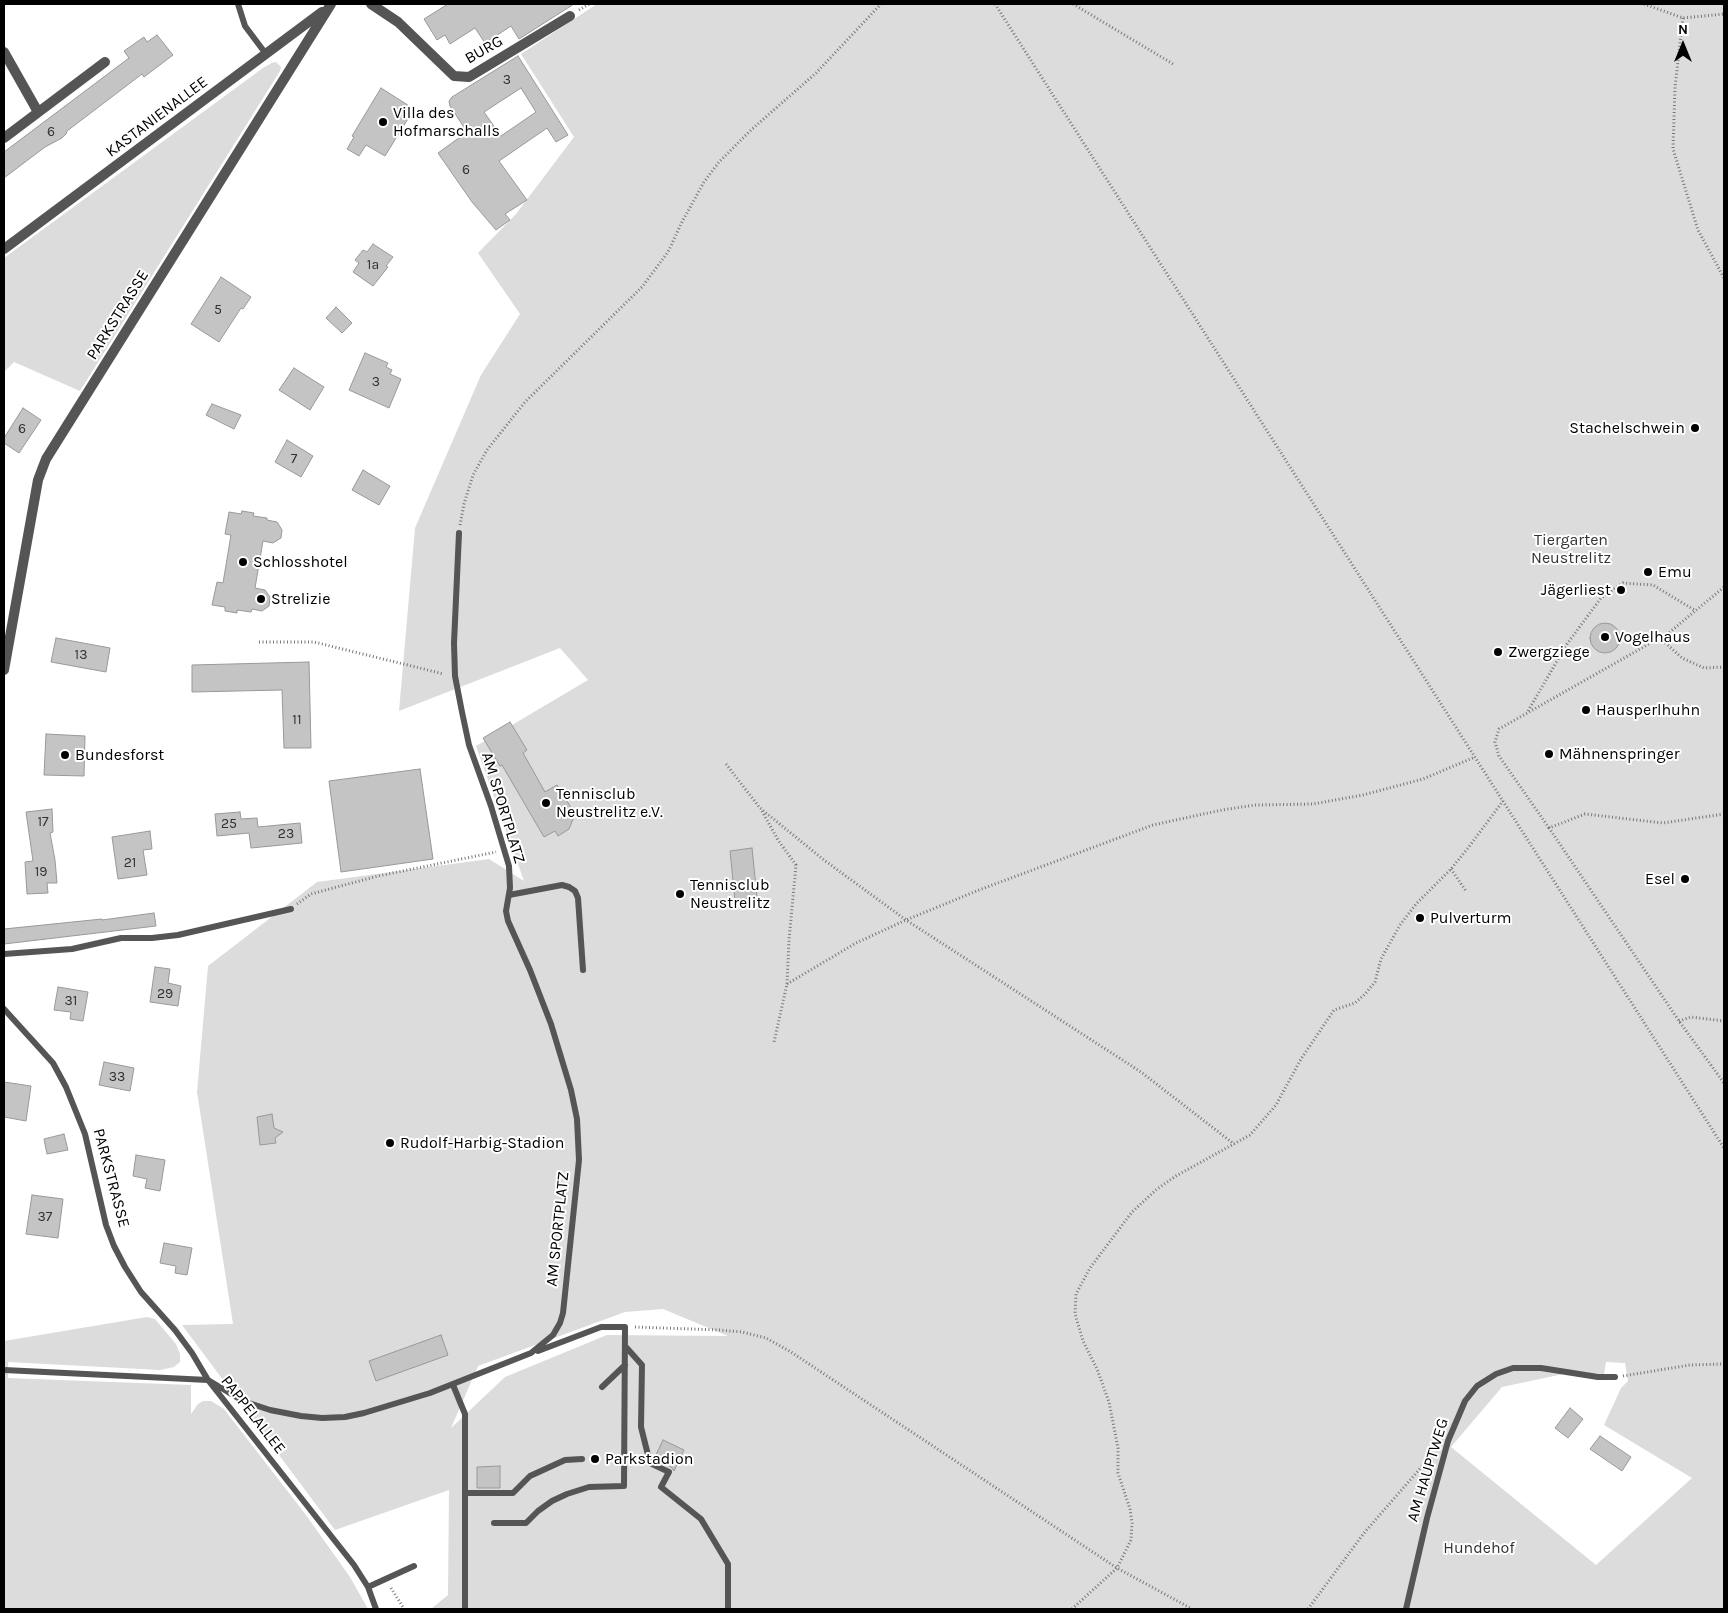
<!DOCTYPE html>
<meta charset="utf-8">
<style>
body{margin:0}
#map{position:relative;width:1728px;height:1613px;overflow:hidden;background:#fff;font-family:Karla,sans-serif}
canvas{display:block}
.frame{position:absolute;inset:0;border:5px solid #000;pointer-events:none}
.north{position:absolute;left:1658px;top:20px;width:50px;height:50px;-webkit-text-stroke:4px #fff;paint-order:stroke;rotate:0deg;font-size:14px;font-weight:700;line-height:20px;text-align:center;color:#000}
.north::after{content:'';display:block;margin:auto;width:18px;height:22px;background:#000;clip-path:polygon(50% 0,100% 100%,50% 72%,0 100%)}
</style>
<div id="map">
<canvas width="1728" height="1613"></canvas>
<div class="frame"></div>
<div class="north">N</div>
</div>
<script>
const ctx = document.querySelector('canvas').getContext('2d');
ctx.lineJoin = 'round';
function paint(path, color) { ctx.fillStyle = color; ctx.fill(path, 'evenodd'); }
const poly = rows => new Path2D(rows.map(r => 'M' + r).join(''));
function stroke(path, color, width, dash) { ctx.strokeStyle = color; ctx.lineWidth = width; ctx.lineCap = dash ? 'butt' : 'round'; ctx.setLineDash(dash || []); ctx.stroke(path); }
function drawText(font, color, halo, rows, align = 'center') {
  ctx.font = font + ' Karla,sans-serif'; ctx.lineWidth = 4; ctx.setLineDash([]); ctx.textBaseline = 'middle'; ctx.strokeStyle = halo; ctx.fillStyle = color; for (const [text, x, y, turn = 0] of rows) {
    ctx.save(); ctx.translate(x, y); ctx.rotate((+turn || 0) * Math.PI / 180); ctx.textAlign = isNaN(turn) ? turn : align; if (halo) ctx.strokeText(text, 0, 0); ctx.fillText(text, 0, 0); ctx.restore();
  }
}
paint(poly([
 [597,4,1724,4,1724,1609,431,1609,448,1595,449,1490,335,1530,182,1325,233,1324,197,1092,208,966,317,882,489,859,524,881,476,746,485,741,483,738,512,725,588,680,560,648,399,711,415,528,481,375,520,314,478,253,516,214,574,137,521,54],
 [663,1309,728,1336,607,1335,505,1377,451,1428,478,1366,625,1312],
 [1606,1362,1625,1363,1628,1381,1621,1388,1604,1425,1692,1478,1596,1565,1451,1447,1502,1387,1568,1373,1604,1374],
 [276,62,281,67,280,71,80,391,14,362,4,372,4,258,263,68,272,63],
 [147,1317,155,1319,176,1344,180,1354,180,1362,174,1367,160,1370,8,1362,8,1378,191,1385,191,1414,198,1404,203,1401,211,1401,224,1409,306,1515,350,1577,368,1609,4,1609,4,1341]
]), '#dcdcdc');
const building = poly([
 [448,4,574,4,519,39,511,26,485,43,475,28,450,44,445,35,437,40,424,19,448,4],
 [157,35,173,55,144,77,142,74,67,131,66,134,62,138,45,147,4,178,4,152,129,58,124,51,144,37,147,42,157,35],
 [518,56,568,135,556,142,547,128,499,161,527,200,505,214,510,220,496,230,472,202,438,153,467,132,450,106,449,101,452,97,518,56],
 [521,88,536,112,501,136,484,112,521,88],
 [381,88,414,109,385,156,366,145,359,156,347,149,354,137,352,136,381,88],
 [373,244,393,257,386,266,388,267,373,286,353,272,359,263,355,260,363,250,367,252,373,244],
 [221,277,251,297,243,309,241,308,219,342,191,324,221,277],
 [336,307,352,323,342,333,326,318,336,307],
 [365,353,388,363,386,367,392,370,390,374,401,379,389,408,349,390,365,353],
 [294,368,324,387,310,410,279,390,294,368],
 [212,404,241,415,234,429,206,415,212,404],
 [23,408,41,420,19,453,4,443,4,438,23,408],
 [287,440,313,456,301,477,275,462,287,440],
 [363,470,390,486,379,505,352,490,363,470],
 [242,511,254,513,253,516,267,518,267,520,277,522,282,530,281,538,273,543,263,541,255,588,265,590,270,597,269,606,262,611,252,609,251,612,237,610,237,613,225,611,225,607,212,605,217,582,223,583,231,535,225,534,229,512,241,514,242,511],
 '1590 638a15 15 0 1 1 30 0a15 15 0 1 1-30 0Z',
 [56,638,110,648,106,672,51,662,56,638],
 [309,662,311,748,284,748,282,690,192,692,192,665,309,662],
 [510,722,527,750,523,753,545,792,557,785,575,814,569,829,558,836,555,831,544,837,502,765,500,766,483,738,510,722],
 [46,734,85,736,84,776,44,775,46,734],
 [420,769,433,859,341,872,329,781,420,769],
 [52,809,53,832,50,833,55,860,57,883,47,883,48,893,27,894,25,862,33,861,26,812,52,809],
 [240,812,241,819,257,818,258,827,300,823,302,843,251,848,249,833,217,836,215,814,240,812],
 [150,831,152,849,143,850,147,875,118,879,112,837,150,831],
 [752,848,757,897,735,900,730,851,752,848],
 [154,913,156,926,4,944,4,929,102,919,102,920,154,913],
 [155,967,170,969,168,983,181,986,178,1006,150,1002,155,967],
 [58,987,88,992,83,1021,70,1019,71,1012,54,1010,58,987],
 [104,1062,134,1068,130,1091,99,1085,104,1062],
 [4,1082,31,1086,26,1121,4,1117,4,1082],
 [272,1114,274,1128,283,1132,275,1138,276,1143,260,1145,257,1117,272,1114],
 [64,1134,68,1150,47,1154,44,1139,64,1134],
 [136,1155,165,1160,160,1191,145,1188,147,1179,133,1176,136,1155],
 [32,1195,63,1199,58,1238,26,1234,32,1195],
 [164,1243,192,1248,187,1275,175,1273,176,1266,160,1263,164,1243],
 [441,1335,448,1355,376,1381,369,1361,441,1335],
 [1570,1408,1583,1419,1568,1438,1555,1428,1570,1408],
 [1600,1436,1631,1457,1622,1471,1590,1449,1600,1436],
 [663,1440,684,1450,674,1471,671,1467,654,1459,663,1440],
 [500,1466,500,1488,477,1488,477,1467,500,1466]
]);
paint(building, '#c4c4c4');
stroke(building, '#999', 1);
stroke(poly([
 [995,4,1724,1148],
 [1073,4,1173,64],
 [1644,4,1683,18,1724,14],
 [579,10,589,4],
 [1683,18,1675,87,1673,149,1698,230,1724,278],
 [460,525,464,504,473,475,487,450,525,402,642,287,668,252,682,222,704,182,719,162,751,130,816,73,881,4],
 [1660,638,1682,658,1704,668,1724,667],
 [259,642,314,642,444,674],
 [1528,711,1567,644,1601,598,1623,583,1653,585,1696,611],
 [726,764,760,808,824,860,906,920,1141,1072,1234,1144],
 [762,811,778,840,796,865,789,940,787,984,774,1042],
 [1724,814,1663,823,1585,814,1549,828,1679,1021,1724,1083],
 [1549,828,1499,756,1495,742,1499,729,1670,632,1724,587],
 [1451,869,1466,891],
 [297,904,311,894,378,876,496,852],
 [787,984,856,943,906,920,979,890,1153,825,1222,810,1255,805,1313,804,1363,795,1423,779,1475,757],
 [1679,1021,1691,1017,1724,1021],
 [635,1327,719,1330,742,1332,766,1338,791,1352,1117,1568,1192,1609],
 [1623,1376,1690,1365,1724,1364],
 [391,1588,404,1609],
 [1072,1609,1117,1568,1131,1540,1132,1523,1130,1509,1118,1473,1118,1448,1109,1402,1097,1369,1083,1341,1075,1314,1076,1294,1090,1268,1132,1212,1157,1189,1176,1176,1250,1135,1276,1105,1301,1059,1334,1010,1355,1003,1365,994,1375,982,1381,959,1400,925,1416,904,1451,869,1468,848,1503,801],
 [1308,1609,1364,1533,1432,1455]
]), '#777', 3, [1, 2.5]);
stroke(poly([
 [238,4,245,26,266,54],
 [509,895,562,885,569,887,575,891,578,898,583,970],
 [4,954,72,949,121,938,152,938,178,935,291,909],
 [4,1009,53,1063,66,1087,85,1134,106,1225,114,1246,125,1267,141,1292,175,1330,192,1353,208,1380,354,1565,368,1587,376,1609],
 [625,1346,642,1365,641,1427,650,1463,669,1472,661,1487,701,1519,728,1564,728,1609],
 [4,1370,208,1380,243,1401,270,1410,301,1416,322,1418,345,1417,364,1413,430,1393,531,1353,553,1335,560,1323,563,1313,579,1160,577,1119,571,1090,551,1024,530,970,508,921,506,911,510,888,509,866,491,806,469,745,462,712,455,676,454,643,459,533],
 [453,1385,465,1414,465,1609],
 [602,1387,625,1365],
 [465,1493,513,1493,530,1476,565,1460,582,1459],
 [494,1523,526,1523,538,1511,552,1501,567,1494,589,1487,624,1486,625,1327,601,1327,538,1351],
 [368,1587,414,1566],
 [1406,1609,1427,1518,1448,1441,1465,1401,1477,1386,1496,1374,1513,1368,1541,1368,1598,1377,1615,1377]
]), '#555', 6);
stroke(poly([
 [371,4,398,22,454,76,469,77,570,16],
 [4,52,38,112],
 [4,138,105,62],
 [4,249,322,12],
 [4,670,38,480,46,459,331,4]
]), '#555', 10);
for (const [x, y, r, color] of [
 [383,122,5,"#000"],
 [1695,428,5,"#000"],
 [243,562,5,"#000"],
 [1648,572,5,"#000"],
 [1621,590,5,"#000"],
 [261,599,5,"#000"],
 [1605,637,5,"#000"],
 [1498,652,5,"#000"],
 [1586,710,5,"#000"],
 [1549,754,5,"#000"],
 [65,755,5,"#000"],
 [546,803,5,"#000"],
 [1685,879,5,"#000"],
 [680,894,5,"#000"],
 [1420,918,5,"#000"],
 [390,1143,5,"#000"],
 [595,1459,5,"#000"]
]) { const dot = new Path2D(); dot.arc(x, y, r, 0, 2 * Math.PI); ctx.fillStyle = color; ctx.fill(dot); stroke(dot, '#fff', 2); }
drawText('14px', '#313131', null, [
 ["3",507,80],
 ["6",51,132],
 ["6",466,170],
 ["1a",373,265],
 ["5",218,310],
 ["3",376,382],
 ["6",22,429],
 ["7",294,459],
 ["13",81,655],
 ["11",297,720],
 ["17",43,822],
 ["25",229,824],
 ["23",286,834],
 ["21",130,863],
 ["19",41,872],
 ["29",165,994],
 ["31",71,1001],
 ["33",117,1077],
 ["37",45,1217]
]);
drawText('16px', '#000', '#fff', [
 ["BURG",484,50,-30],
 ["KASTANIENALLEE",157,117,-37],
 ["PARKSTRASSE",118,315,-58],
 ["AM SPORTPLATZ",503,808,73],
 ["PARKSTRASSE",111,1178,75],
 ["AM SPORTPLATZ",558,1229,-84],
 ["PAPPELALLEE",253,1415,52],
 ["AM HAUPTWEG",1428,1470,-73]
]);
drawText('16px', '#000', '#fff', [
 ["Villa des",393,113],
 ["Hofmarschalls",393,131],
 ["Stachelschwein",1685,428,"right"],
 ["Schlosshotel",253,562],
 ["Emu",1658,572],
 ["Jägerliest",1611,590,"right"],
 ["Strelizie",271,599],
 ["Vogelhaus",1615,637],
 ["Zwergziege",1508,652],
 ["Hausperlhuhn",1596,710],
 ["Mähnenspringer",1559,754],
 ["Bundesforst",75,755],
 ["Tennisclub",556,794],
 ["Neustrelitz e.V.",556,812],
 ["Esel",1675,879,"right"],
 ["Tennisclub",690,885],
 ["Neustrelitz",690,903],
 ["Pulverturm",1430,918],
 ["Rudolf-Harbig-Stadion",400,1143],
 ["Parkstadion",605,1459]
], 'left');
drawText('16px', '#333', '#fff', [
 ["Tiergarten",1571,540],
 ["Neustrelitz",1571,558],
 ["Hundehof",1479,1548]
]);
</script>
